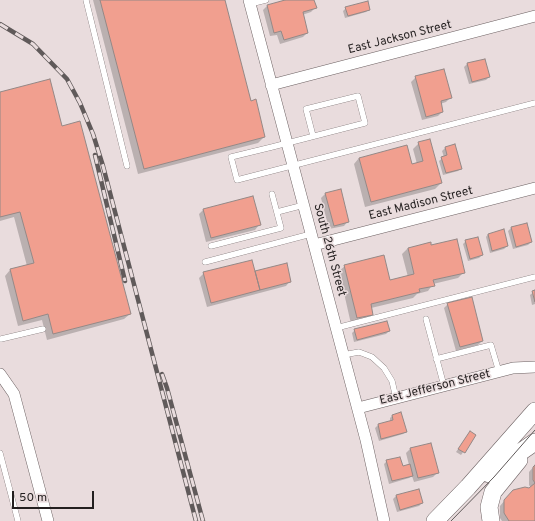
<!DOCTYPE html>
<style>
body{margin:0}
#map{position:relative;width:535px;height:521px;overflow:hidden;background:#e9dcdd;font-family:Overpass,sans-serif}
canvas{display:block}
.scale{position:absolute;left:12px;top:491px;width:82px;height:18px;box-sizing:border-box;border:2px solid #231f1f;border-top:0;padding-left:5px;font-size:12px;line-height:14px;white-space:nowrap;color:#231f1f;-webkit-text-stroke:3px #e9dcdd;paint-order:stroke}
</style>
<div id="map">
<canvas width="535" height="521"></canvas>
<div class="scale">50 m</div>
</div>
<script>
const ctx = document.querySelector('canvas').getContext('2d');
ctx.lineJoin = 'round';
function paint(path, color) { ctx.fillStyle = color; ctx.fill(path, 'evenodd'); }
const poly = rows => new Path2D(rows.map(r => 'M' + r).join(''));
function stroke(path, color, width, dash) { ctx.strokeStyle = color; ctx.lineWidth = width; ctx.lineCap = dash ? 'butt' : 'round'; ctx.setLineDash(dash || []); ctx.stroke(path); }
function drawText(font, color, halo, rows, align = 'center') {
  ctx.font = font + ' Overpass,sans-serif'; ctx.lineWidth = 3; ctx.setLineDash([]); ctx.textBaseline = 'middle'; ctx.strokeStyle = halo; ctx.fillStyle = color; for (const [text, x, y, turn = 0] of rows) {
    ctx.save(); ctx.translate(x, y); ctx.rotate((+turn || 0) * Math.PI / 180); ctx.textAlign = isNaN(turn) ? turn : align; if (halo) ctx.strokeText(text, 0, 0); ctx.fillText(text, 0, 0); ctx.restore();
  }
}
paint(poly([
 [93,0,224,0,250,102,264,137,258,143,138,174],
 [289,0,313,0,315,8,311,12,302,15,307,33,303,37,280,44,277,35,270,36,263,10,267,6],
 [346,8,369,9,366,12,345,18,343,11],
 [484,60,489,77,486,80,469,84,464,67,467,64],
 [416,77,450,98,446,102,440,104,442,112,438,116,422,120,411,82],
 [0,93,61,127,130,314,124,319,47,340,42,320,18,326,5,276,10,270,27,266,14,217,0,221],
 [419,143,441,183,435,189,365,207,354,164,359,158,411,165,417,164,413,149],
 [454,146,461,168,458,171,443,175,439,161,444,157,442,151,445,148],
 [325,194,348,221,344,226,329,229,321,198],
 [204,209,259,225,255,230,206,242,199,214],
 [526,224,531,242,528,245,513,249,508,231,511,228],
 [488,234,507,246,504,249,490,253,486,237],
 [466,241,482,255,479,258,468,261,463,244],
 [430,243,431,247,464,272,458,278,433,284,428,291,417,294,413,298,371,308,372,314,366,320,351,324,339,271,345,266,390,281,408,277,402,254,408,248],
 [286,264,290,281,286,286,207,307,199,278,204,273,254,272],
 [535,291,535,304,532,305,530,295],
 [448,304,482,341,478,345,456,351,444,308],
 [355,330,389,331,386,334,354,342,352,333],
 [392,416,406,432,403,434,379,441,375,428,378,425,390,422,390,418],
 [470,432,475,436,461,455,456,452],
 [430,444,438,472,433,477,414,482,412,476,409,478,389,484,384,464,387,461,402,467,409,465,406,453,410,449],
 [535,465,535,521,502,521,500,518,500,506,509,495,531,488,529,485,529,472],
 [396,496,422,503,419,506,397,512,393,499]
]), '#0003');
const building = poly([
 [100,0,225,0,251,101,256,99,265,137,144,169,100,0],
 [285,0,314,0,317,8,303,12,308,33,284,40,281,31,274,33,267,5,285,0],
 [368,1,370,10,348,16,345,7,368,1],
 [485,59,490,77,472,82,467,63,485,59],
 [444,69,452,98,441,101,443,112,426,117,415,76,444,69],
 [50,79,62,126,80,121,131,314,53,334,48,314,23,321,10,269,34,263,20,212,0,217,0,92,50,79],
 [430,139,442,183,371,202,359,158,407,145,412,164,423,161,418,142,430,139],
 [455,144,462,169,446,173,441,157,447,155,445,147,455,144],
 [341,189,349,222,334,226,325,193,341,189],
 [253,196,261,225,211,238,203,209,253,196],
 [527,223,532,242,516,247,511,227,527,223],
 [504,229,508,246,492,251,488,234,504,229],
 [478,237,483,255,470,259,465,240,478,237],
 [457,239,465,273,433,280,435,286,419,289,420,292,371,304,373,315,357,318,344,265,384,255,390,280,414,274,408,248,431,242,431,245,457,239],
 [252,260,260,290,211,303,203,272,252,260],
 [287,263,291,282,260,290,255,271,287,263],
 [535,290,535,302,532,291,535,290],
 [472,297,483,341,460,347,447,303,472,297],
 [387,321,390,331,357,340,354,329,387,321],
 [401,412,407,432,381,439,378,424,393,420,392,415,401,412],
 [470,431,476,435,465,453,458,449,470,431],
 [431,443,439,473,418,478,410,448,431,443],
 [400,457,403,466,410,464,413,476,392,481,386,460,400,457],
 [535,465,535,521,509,521,504,513,504,500,513,490,525,487,529,488,535,483,533,480,533,467,535,465],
 [419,489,423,503,400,510,396,495,419,489]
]);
paint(building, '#f19f8f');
stroke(building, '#948886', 1);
const service = poly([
 [86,0,127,166],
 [250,4,266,0],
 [313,136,306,109,358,96,365,123,272,147,231,157,237,180,535,103],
 [277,212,304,205],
 [211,246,281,228,272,194],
 [205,262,311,234],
 [426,319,444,386],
 [336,328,535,277],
 [1,339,43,329],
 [343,355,359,352,372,357,384,368,392,381,396,398],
 [436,359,491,345,499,372],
 [0,453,18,521]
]);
const minor = poly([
 [249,0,366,440,384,521],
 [271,85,535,16],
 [314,245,535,188],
 [0,374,14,394,48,521],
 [358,408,513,368,535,367]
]);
const primary = poly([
 [489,474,535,442],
 [435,521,468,487,535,411],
 [491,521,489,507,493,492,519,460]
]);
stroke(service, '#6c6162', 6);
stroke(minor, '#6c6162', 12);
stroke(primary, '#6c6162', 18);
stroke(service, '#fff', 5.5);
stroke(minor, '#fff', 11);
stroke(primary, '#fff', 17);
stroke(poly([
 [451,521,494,477,535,430]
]), '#605a5a', 1);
const rail = poly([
 [0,24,33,44,67,79,80,103,93,134,103,166,196,521],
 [95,155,125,281],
 [162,374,167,388,203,521]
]);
stroke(rail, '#605a5a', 4.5);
stroke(rail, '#e9dcdd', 3, [9]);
drawText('12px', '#231f1f', '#e9dcdd', [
 ["East Jackson Street",400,38,-14],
 ["East Madison Street",421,204,-14],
 ["South 26th Street",329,250,75],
 ["East Jefferson Street",435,388,-14]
]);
</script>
